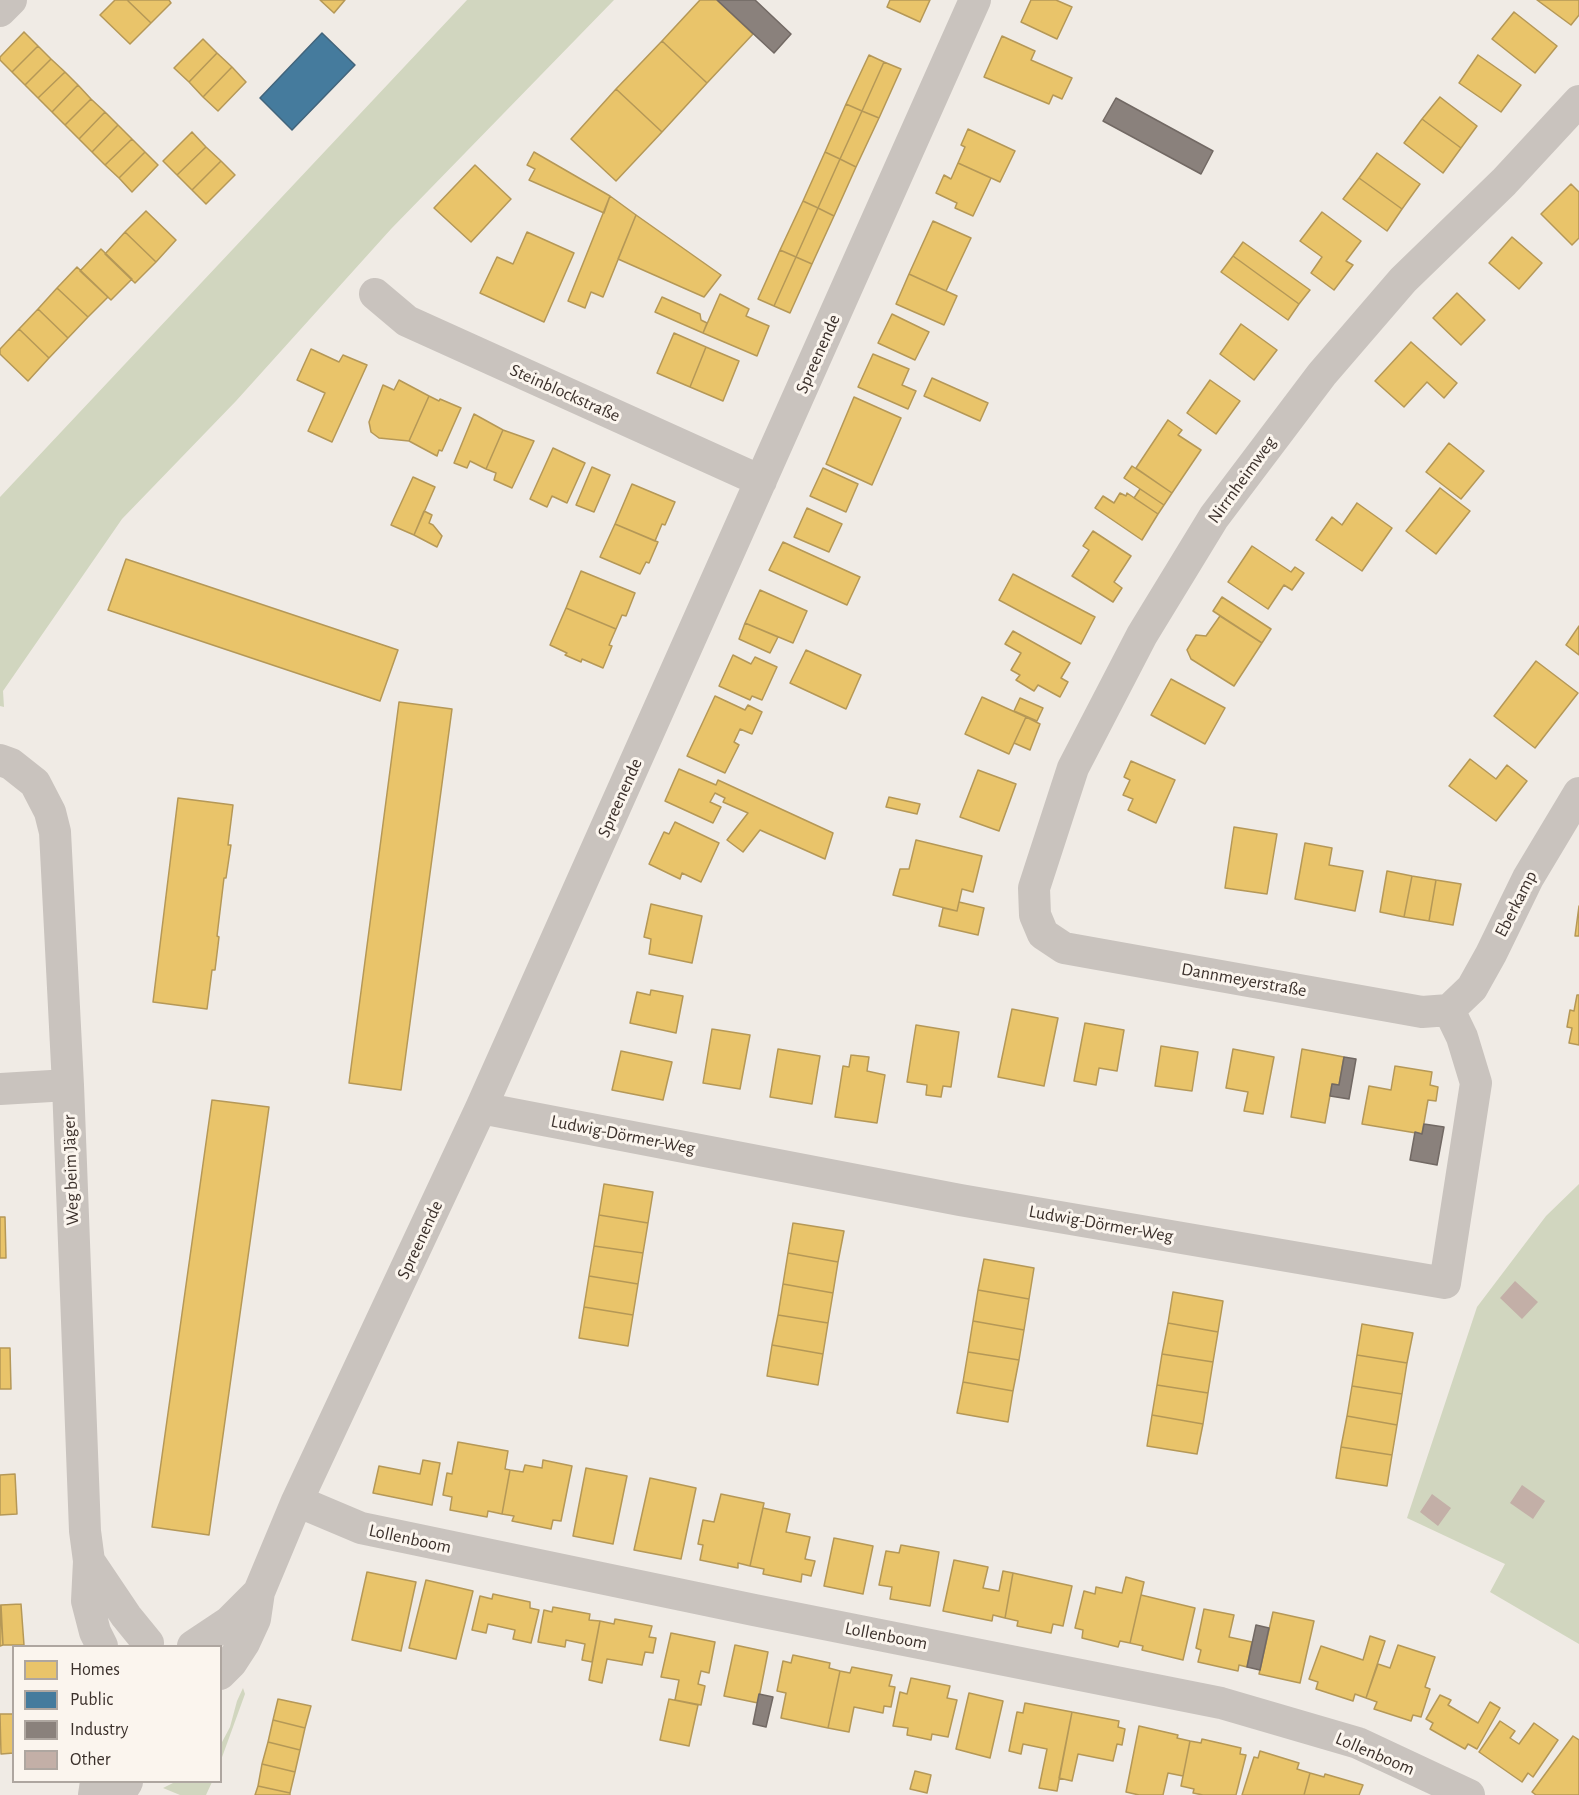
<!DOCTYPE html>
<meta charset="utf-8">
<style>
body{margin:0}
#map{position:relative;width:1579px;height:1795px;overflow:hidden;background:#f0ebe5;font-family:"Alegreya Sans",sans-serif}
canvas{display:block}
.legend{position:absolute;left:12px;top:1645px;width:210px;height:138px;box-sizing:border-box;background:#fbf5ee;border:2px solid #aea6a0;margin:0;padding:8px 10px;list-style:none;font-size:18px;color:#3b302b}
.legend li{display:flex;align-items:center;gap:12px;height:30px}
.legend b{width:30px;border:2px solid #aea6a0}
</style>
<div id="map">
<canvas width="1579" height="1795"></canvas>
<ul class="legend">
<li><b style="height:16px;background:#e9c46a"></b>Homes</li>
<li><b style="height:16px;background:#457b9d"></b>Public</li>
<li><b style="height:16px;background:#8a817c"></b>Industry</li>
<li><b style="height:16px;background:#c3afa7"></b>Other</li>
</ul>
</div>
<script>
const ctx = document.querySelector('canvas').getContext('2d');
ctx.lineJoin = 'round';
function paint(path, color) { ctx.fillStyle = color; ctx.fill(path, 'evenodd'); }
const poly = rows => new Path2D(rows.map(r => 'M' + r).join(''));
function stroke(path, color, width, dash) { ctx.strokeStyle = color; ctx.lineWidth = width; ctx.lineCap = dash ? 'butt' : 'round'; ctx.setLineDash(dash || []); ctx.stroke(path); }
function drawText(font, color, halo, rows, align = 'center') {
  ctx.font = font + ' "Alegreya Sans",sans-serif'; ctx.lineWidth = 6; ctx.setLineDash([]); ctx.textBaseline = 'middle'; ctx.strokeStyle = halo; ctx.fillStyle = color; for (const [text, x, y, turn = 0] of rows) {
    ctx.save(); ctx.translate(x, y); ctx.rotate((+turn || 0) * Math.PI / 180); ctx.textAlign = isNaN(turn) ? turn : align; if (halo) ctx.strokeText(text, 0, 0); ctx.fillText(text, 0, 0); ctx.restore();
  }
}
paint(poly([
 [467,0,614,0,391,229,236,401,122,519,3,691,4,707,0,706,0,497],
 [1579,1184,1579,1644,1490,1592,1505,1564,1407,1518,1477,1307,1546,1216],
 [243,1688,245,1694,221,1760,221,1744,230,1727,237,1701],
 [175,1782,212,1782,206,1795,180,1795,163,1788]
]), '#d1d6bf');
const homes = poly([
 [115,0,127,0,151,23,130,44,100,15,115,0],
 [127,0,169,0,171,3,151,23,127,0],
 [320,0,345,0,334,13,320,0],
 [700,0,717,0,753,34,707,83,662,41,700,0],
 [890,0,930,0,920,22,887,7,890,0],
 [1031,0,1056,0,1072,7,1057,39,1021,22,1031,0],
 [1537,0,1579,0,1579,15,1571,25,1537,0],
 [1514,12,1557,46,1535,73,1492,39,1514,12],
 [24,32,38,46,12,72,0,60,0,57,24,32],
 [1002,36,1035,51,1031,60,1072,78,1062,99,1053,95,1049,104,984,77,1002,36],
 [203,39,217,53,189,82,174,68,203,39],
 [662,41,707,83,662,132,616,89,662,41],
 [38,46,51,59,25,85,12,72,38,46],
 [217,53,232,67,203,97,189,82,217,53],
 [869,55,884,62,862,111,846,104,869,55],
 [1478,55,1521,85,1501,112,1459,83,1478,55],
 [51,59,65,72,38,98,25,85,51,59],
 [884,62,901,69,879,118,862,111,884,62],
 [232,67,246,82,218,111,203,97,232,67],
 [65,72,78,85,52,112,38,98,65,72],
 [78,85,91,99,65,125,52,112,78,85],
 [616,89,662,132,616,181,571,139,616,89],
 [1440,97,1477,126,1461,148,1422,119,1440,97],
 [91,99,105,112,79,139,65,125,91,99],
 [846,104,862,111,840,159,825,152,846,104],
 [862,111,879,118,856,167,840,159,862,111],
 [105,112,118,125,92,152,79,139,105,112],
 [1422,119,1461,148,1443,173,1404,143,1422,119],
 [118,125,132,139,105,165,92,152,118,125],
 [968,129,1015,151,1000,182,958,163,965,147,961,145,968,129],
 [192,132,206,147,177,175,163,161,192,132],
 [132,139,145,152,119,178,105,165,132,139],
 [206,147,221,161,192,190,177,175,206,147],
 [145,152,158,165,132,192,119,178,145,152],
 [534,152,610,196,604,213,529,180,535,169,527,165,534,152],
 [825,152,840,159,818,208,803,201,825,152],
 [1377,153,1420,184,1402,209,1359,178,1377,153],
 [840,159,856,167,834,216,818,208,840,159],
 [221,161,235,175,206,204,192,190,221,161],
 [958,163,991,178,973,216,955,208,957,203,936,193,944,175,951,179,958,163],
 [475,165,511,199,471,242,434,208,475,165],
 [1359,178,1402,209,1387,231,1343,199,1359,178],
 [1571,184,1579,192,1579,238,1572,245,1541,214,1571,184],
 [610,196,636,215,603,297,591,292,585,308,568,301,610,196],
 [803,201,818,208,796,257,780,250,803,201],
 [818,208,834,216,812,264,796,257,818,208],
 [146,211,176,240,156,262,125,232,146,211],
 [1322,212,1361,241,1346,261,1353,265,1334,290,1311,273,1322,257,1300,241,1322,212],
 [636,215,721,275,704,297,618,259,636,215],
 [933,221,971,238,946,291,909,274,933,221],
 [125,232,156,262,135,283,105,254,125,232],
 [527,232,574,253,544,322,480,293,497,257,513,264,527,232],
 [1512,237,1542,263,1519,289,1489,263,1512,237],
 [1243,242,1310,290,1299,304,1233,256,1243,242],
 [101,249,132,279,111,300,80,271,101,249],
 [780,250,796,257,774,306,758,299,780,250],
 [1233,256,1299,304,1288,320,1221,272,1233,256],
 [796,257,812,264,790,313,774,306,796,257],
 [77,267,108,297,88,317,57,288,77,267],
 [909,274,957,296,944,325,896,304,909,274],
 [57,288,88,317,68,338,38,309,57,288],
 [1457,293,1485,320,1461,345,1433,318,1457,293],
 [720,294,749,309,746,316,769,326,757,356,703,333,720,294],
 [662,297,700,314,701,320,707,323,703,333,655,312,662,297],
 [38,309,68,338,49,358,19,329,38,309],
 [892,314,929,332,915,360,878,343,892,314],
 [1241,324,1277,350,1254,380,1220,354,1241,324],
 [19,329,49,358,28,381,0,354,0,349,19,329],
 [674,333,706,347,690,387,657,373,674,333],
 [1411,342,1457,383,1444,398,1427,382,1404,407,1375,381,1411,342],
 [706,347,739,361,723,401,690,387,706,347],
 [311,349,339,362,343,355,367,365,332,442,308,431,325,393,297,380,311,349],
 [873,354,909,369,902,385,916,391,908,409,858,387,873,354],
 [932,378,988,403,980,421,924,396,932,378],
 [399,380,429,396,409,441,379,438,371,432,369,422,383,385,394,390,399,380],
 [1210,380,1240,401,1216,434,1187,413,1210,380],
 [429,396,439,401,440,399,461,408,442,451,439,450,437,456,409,441,429,396],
 [854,397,901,418,872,485,826,464,854,397],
 [474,414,503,430,486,469,470,461,467,468,454,463,474,414],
 [1168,420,1182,430,1178,435,1201,450,1172,493,1136,468,1168,420],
 [503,430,534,441,512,488,494,480,496,473,486,469,503,430],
 [1449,443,1484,471,1461,499,1426,472,1449,443],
 [553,448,585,463,567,503,552,496,547,507,530,499,553,448],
 [1132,466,1172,493,1164,505,1124,478,1132,466],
 [592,467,610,475,594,512,576,505,592,467],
 [823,468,858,484,846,512,810,496,823,468],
 [413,477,435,487,414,535,391,525,413,477],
 [632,484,675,502,665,525,662,524,655,541,615,524,632,484],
 [1440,488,1470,511,1436,554,1406,531,1440,488],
 [1140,489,1164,505,1158,514,1134,498,1140,489],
 [1120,493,1126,496,1127,493,1158,514,1142,540,1095,508,1103,496,1114,503,1120,493],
 [1357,503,1392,528,1362,571,1316,540,1332,517,1342,525,1357,503],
 [807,508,842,524,829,552,794,537,807,508],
 [424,511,432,515,429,523,433,525,442,536,437,547,414,535,424,511],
 [615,524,658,542,649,563,646,562,640,574,600,557,615,524],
 [1093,531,1131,556,1114,582,1122,588,1113,602,1072,576,1089,550,1083,546,1093,531],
 [783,542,860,577,847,605,769,570,783,542],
 [1252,546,1291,572,1295,567,1304,573,1292,590,1284,585,1268,609,1228,582,1252,546],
 [126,559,398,650,380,701,108,610,126,559],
 [581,571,635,593,626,616,622,615,616,629,566,608,581,571],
 [1013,574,1095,617,1081,644,999,600,1013,574],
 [760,590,807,611,793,643,745,623,760,590],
 [1222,597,1271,629,1262,643,1213,611,1222,597],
 [566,608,616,629,609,645,612,646,603,668,582,659,581,662,565,655,567,653,550,645,566,608],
 [1220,616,1262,643,1234,686,1191,659,1187,650,1196,635,1206,636,1220,616],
 [745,623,778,637,770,653,739,639,745,623],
 [1579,626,1579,655,1566,645,1579,626],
 [1013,631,1070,663,1061,678,1068,682,1060,697,1038,685,1034,691,1016,680,1020,675,1011,670,1021,653,1005,644,1013,631],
 [806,650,861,675,846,709,790,683,806,650],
 [733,655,751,664,755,657,777,667,762,700,752,696,750,700,719,686,733,655],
 [1536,661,1578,693,1535,748,1494,716,1536,661],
 [1171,679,1225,708,1205,744,1151,715,1171,679],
 [715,696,745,710,748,705,762,712,752,734,740,729,734,742,739,745,725,773,687,756,715,696],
 [982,697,1026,717,1009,754,965,734,982,697],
 [1020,698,1043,708,1037,721,1014,711,1020,698],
 [399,702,452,709,401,1090,349,1083,399,702],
 [1026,717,1040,724,1030,750,1014,743,1026,717],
 [1470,759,1496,779,1507,765,1527,781,1496,821,1449,786,1470,759],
 [1131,761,1175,780,1156,823,1128,810,1133,799,1123,795,1130,780,1124,777,1131,761],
 [679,769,716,785,718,780,833,833,825,859,760,830,743,852,727,840,748,813,723,802,725,798,715,793,710,802,721,807,713,823,665,801,679,769],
 [978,770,1016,784,999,831,960,817,978,770],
 [889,797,920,804,917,814,886,807,889,797],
 [178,798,233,805,228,845,231,845,226,878,224,878,217,936,219,937,215,970,212,970,207,1009,153,1002,178,798],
 [675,822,719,843,701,882,682,873,680,879,649,864,664,832,669,834,675,822],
 [1234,827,1277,834,1267,894,1225,888,1234,827],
 [916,840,982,856,973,892,962,889,957,911,893,895,900,869,909,869,916,840],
 [1305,843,1332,848,1329,865,1363,871,1355,911,1295,899,1305,843],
 [1387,871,1412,876,1404,917,1380,912,1387,871],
 [1412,876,1436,880,1429,921,1404,917,1412,876],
 [1436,880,1461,884,1453,925,1429,921,1436,880],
 [959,902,984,908,978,935,939,926,943,908,957,911,959,902],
 [651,904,702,916,692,963,649,954,651,939,644,937,651,904],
 [1579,906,1579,936,1575,936,1579,906],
 [651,990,683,996,676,1033,630,1023,637,992,650,995,651,990],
 [1577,995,1579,995,1579,1045,1569,1043,1572,1028,1567,1027,1570,1010,1574,1011,1577,995],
 [1012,1009,1058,1018,1044,1086,998,1077,1012,1009],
 [1085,1023,1124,1030,1117,1071,1099,1068,1096,1085,1074,1081,1085,1023],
 [916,1025,959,1032,951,1087,943,1086,941,1097,926,1095,927,1085,907,1082,916,1025],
 [712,1029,750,1035,740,1089,703,1083,712,1029],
 [1161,1046,1198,1052,1192,1091,1155,1086,1161,1046],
 [778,1049,820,1056,812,1104,770,1097,778,1049],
 [1233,1049,1274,1057,1263,1114,1244,1111,1248,1092,1226,1088,1233,1049],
 [1302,1049,1344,1057,1339,1085,1332,1084,1325,1123,1291,1117,1302,1049],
 [621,1051,672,1062,663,1100,612,1090,621,1051],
 [851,1055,869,1057,867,1071,885,1075,877,1123,835,1117,843,1066,849,1067,851,1055],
 [1395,1066,1432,1072,1430,1085,1438,1087,1436,1101,1428,1100,1422,1134,1362,1124,1369,1086,1391,1090,1395,1066],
 [212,1100,269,1107,209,1535,152,1527,212,1100],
 [604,1184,653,1192,648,1223,599,1215,604,1184],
 [599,1215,648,1223,643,1253,594,1246,599,1215],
 [0,1217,5,1217,6,1258,0,1258,0,1217],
 [793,1223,844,1231,838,1262,788,1253,793,1223],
 [594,1246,643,1253,638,1284,589,1276,594,1246],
 [788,1253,838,1262,833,1293,783,1284,788,1253],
 [984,1259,1034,1268,1029,1299,978,1290,984,1259],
 [589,1276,638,1284,633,1315,584,1307,589,1276],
 [783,1284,833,1293,828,1323,778,1315,783,1284],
 [978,1290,1029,1299,1024,1330,973,1321,978,1290],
 [1173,1292,1223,1301,1218,1332,1168,1323,1173,1292],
 [584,1307,633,1315,628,1346,579,1338,584,1307],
 [778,1315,828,1323,823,1354,772,1345,778,1315],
 [973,1321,1024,1330,1019,1360,968,1352,973,1321],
 [1168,1323,1218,1332,1213,1362,1162,1354,1168,1323],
 [1362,1324,1413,1333,1407,1363,1357,1355,1362,1324],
 [772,1345,823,1354,818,1385,767,1376,772,1345],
 [0,1348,10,1348,11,1389,0,1389,0,1348],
 [968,1352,1019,1360,1013,1391,963,1382,968,1352],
 [1162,1354,1213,1362,1208,1393,1157,1385,1162,1354],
 [1357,1355,1407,1363,1402,1394,1352,1386,1357,1355],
 [963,1382,1013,1391,1008,1422,957,1413,963,1382],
 [1157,1385,1208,1393,1203,1424,1152,1415,1157,1385],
 [1352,1386,1402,1394,1397,1425,1347,1416,1352,1386],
 [1152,1415,1203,1424,1197,1454,1147,1446,1152,1415],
 [1347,1416,1397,1425,1392,1455,1341,1447,1347,1416],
 [458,1442,508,1451,505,1469,510,1470,502,1514,488,1511,487,1517,450,1510,452,1497,443,1495,447,1473,452,1474,458,1442],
 [1341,1447,1392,1455,1387,1486,1336,1478,1341,1447],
 [423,1460,440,1463,432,1505,373,1493,379,1466,420,1474,423,1460],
 [543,1460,572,1466,561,1521,553,1520,551,1529,512,1521,514,1516,502,1514,510,1470,523,1472,525,1465,542,1468,543,1460],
 [586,1468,627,1476,613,1544,573,1536,586,1468],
 [15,1474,17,1514,0,1515,0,1475,15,1474],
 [650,1478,696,1488,681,1559,634,1550,650,1478],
 [721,1494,764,1503,750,1566,738,1563,738,1568,700,1560,703,1545,698,1544,703,1520,714,1522,721,1494],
 [763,1508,790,1514,786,1532,810,1537,805,1559,815,1561,811,1576,802,1574,801,1582,763,1574,764,1569,750,1566,763,1508],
 [834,1538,873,1546,863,1594,824,1586,834,1538],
 [901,1545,939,1552,930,1606,890,1599,892,1587,879,1585,886,1551,899,1553,901,1545],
 [954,1560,988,1567,983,1588,999,1591,1003,1571,1013,1573,1005,1618,993,1615,992,1621,943,1611,954,1560],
 [367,1572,416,1582,401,1651,352,1640,367,1572],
 [1013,1573,1072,1586,1063,1626,1053,1624,1051,1633,1017,1626,1018,1621,1005,1618,1013,1573],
 [1126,1577,1144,1582,1130,1643,1120,1641,1118,1647,1082,1638,1083,1630,1075,1628,1084,1591,1095,1594,1096,1587,1122,1593,1126,1577],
 [426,1580,473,1591,456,1659,409,1648,426,1580],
 [493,1594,530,1602,530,1608,539,1610,531,1643,513,1639,515,1630,488,1624,486,1633,472,1630,480,1596,492,1599,493,1594],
 [1141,1595,1195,1608,1183,1660,1142,1650,1143,1646,1130,1643,1141,1595],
 [21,1604,24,1645,3,1645,1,1605,21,1604],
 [0,1605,3,1645,0,1646,0,1605],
 [553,1607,590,1614,589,1620,600,1621,592,1662,582,1660,585,1644,566,1640,565,1647,538,1642,544,1610,552,1612,553,1607],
 [1204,1609,1234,1615,1229,1637,1252,1642,1247,1667,1239,1665,1238,1671,1198,1662,1201,1650,1196,1648,1204,1609],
 [1273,1612,1314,1621,1300,1683,1259,1674,1273,1612],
 [615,1619,652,1626,649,1637,656,1638,653,1653,645,1652,642,1665,607,1659,602,1683,589,1680,600,1621,614,1624,615,1619],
 [671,1633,715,1642,709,1673,701,1671,698,1684,705,1686,701,1705,675,1700,679,1680,661,1677,671,1633],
 [1370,1636,1385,1641,1366,1698,1355,1694,1353,1701,1316,1689,1318,1682,1309,1679,1321,1646,1363,1660,1370,1636],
 [735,1645,768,1652,758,1703,724,1696,735,1645],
 [1398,1645,1435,1657,1425,1687,1430,1689,1421,1717,1413,1715,1411,1721,1374,1709,1377,1702,1366,1698,1378,1664,1390,1668,1398,1645],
 [793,1655,830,1663,829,1668,840,1671,828,1728,781,1718,786,1693,777,1691,783,1661,791,1663,793,1655],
 [852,1667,892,1675,889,1686,895,1687,891,1707,884,1706,883,1713,854,1707,849,1732,828,1728,840,1671,850,1673,852,1667],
 [911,1678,950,1686,947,1698,957,1700,948,1737,932,1734,931,1740,907,1735,908,1728,893,1726,900,1692,907,1694,911,1678],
 [969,1693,1003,1701,990,1758,956,1749,969,1693],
 [1440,1695,1451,1700,1448,1705,1478,1723,1490,1702,1500,1708,1477,1749,1468,1744,1465,1749,1430,1729,1433,1723,1426,1719,1440,1695],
 [278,1699,311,1706,305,1728,273,1720,278,1699],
 [669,1699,698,1705,689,1746,660,1740,669,1699],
 [1025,1703,1072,1712,1057,1791,1039,1788,1047,1749,1023,1744,1021,1754,1009,1751,1017,1712,1023,1713,1025,1703],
 [1072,1712,1119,1721,1118,1727,1125,1729,1122,1745,1117,1744,1113,1761,1078,1754,1072,1781,1059,1778,1072,1712],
 [0,1714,14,1714,14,1753,1,1754,0,1714],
 [273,1720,305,1728,300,1750,268,1742,273,1720],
 [1500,1721,1515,1731,1510,1738,1519,1744,1534,1723,1558,1740,1533,1777,1528,1773,1522,1782,1479,1752,1500,1721],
 [1139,1726,1178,1735,1177,1738,1190,1741,1183,1776,1168,1773,1163,1795,1139,1795,1126,1792,1139,1726],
 [1573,1736,1579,1740,1579,1795,1536,1795,1532,1792,1573,1736],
 [1202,1739,1241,1748,1240,1754,1246,1755,1236,1795,1203,1795,1193,1793,1194,1789,1181,1786,1190,1741,1201,1743,1202,1739],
 [268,1742,300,1750,295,1772,262,1764,268,1742],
 [1260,1751,1299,1763,1297,1769,1310,1773,1304,1795,1242,1795,1254,1757,1258,1758,1260,1751],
 [262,1764,295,1772,290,1793,258,1786,262,1764],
 [915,1771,931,1775,927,1793,910,1789,915,1771],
 [1310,1773,1324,1777,1325,1774,1363,1785,1359,1795,1304,1795,1310,1773],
 [258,1786,290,1793,290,1795,255,1795,258,1786]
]);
paint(homes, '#e9c46a');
stroke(homes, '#b59857', 1.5);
const public = poly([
 [322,33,355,65,292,130,260,98,322,33]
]);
paint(public, '#457b9d');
stroke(public, '#42647b', 1.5);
const industry = poly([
 [717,0,755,0,791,34,774,53,717,0],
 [1116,98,1213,151,1201,174,1103,121,1116,98],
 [1344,1057,1356,1059,1349,1099,1330,1096,1332,1084,1339,1085,1344,1057],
 [1424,1124,1444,1127,1437,1165,1410,1160,1415,1132,1422,1134,1424,1124],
 [1256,1625,1269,1628,1260,1670,1247,1667,1256,1625],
 [759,1694,773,1697,766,1727,753,1724,759,1694]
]);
paint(industry, '#8a817c');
stroke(industry, '#726964', 1.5);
paint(poly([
 [1515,1281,1538,1302,1522,1319,1500,1298],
 [1522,1485,1545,1501,1533,1519,1510,1503],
 [1432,1494,1451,1508,1438,1526,1420,1512]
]), '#c3afa7');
stroke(poly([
 [0,11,11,0],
 [375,294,407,321,761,481],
 [0,760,11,764,35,783,50,812,55,832,68,1085,85,1531,89,1561,87,1601,95,1632,102,1646],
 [1449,1010,1422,1012,1064,948,1043,934,1035,915,1034,888,1073,768,1142,635,1214,517,1322,374,1403,280,1504,182,1579,101],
 [1449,1010,1472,988,1491,954,1528,878,1579,793],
 [0,1089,68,1085],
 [481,1108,960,1200,1445,1283,1476,1083,1462,1037,1449,1010],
 [297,1501,361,1528,754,1610,1221,1703,1358,1743,1469,1795],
 [89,1561,126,1616,148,1643],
 [193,1646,229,1622,258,1593],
 [220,1674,231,1663,244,1643,255,1619,259,1592,297,1501,481,1108,975,0],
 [94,1795,96,1782],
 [119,1795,127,1782]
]), '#c9c3be', 32);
drawText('18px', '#3b302b', '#fbf5ee', [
 ["Spreenende",818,354,-66],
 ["Steinblockstraße",565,393,24],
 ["Nirrnheimweg",1242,480,-54],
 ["Spreenende",620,798,-66],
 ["Eberkamp",1516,904,-63],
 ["Dannmeyerstraße",1244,980,10],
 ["Ludwig-Dörmer-Weg",623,1135,11],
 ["Weg beim Jäger",71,1170,-92],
 ["Ludwig-Dörmer-Weg",1101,1224,10],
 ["Spreenende",420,1240,-65],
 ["Lollenboom",410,1539,12],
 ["Lollenboom",886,1636,11],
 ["Lollenboom",1375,1754,23]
]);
</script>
